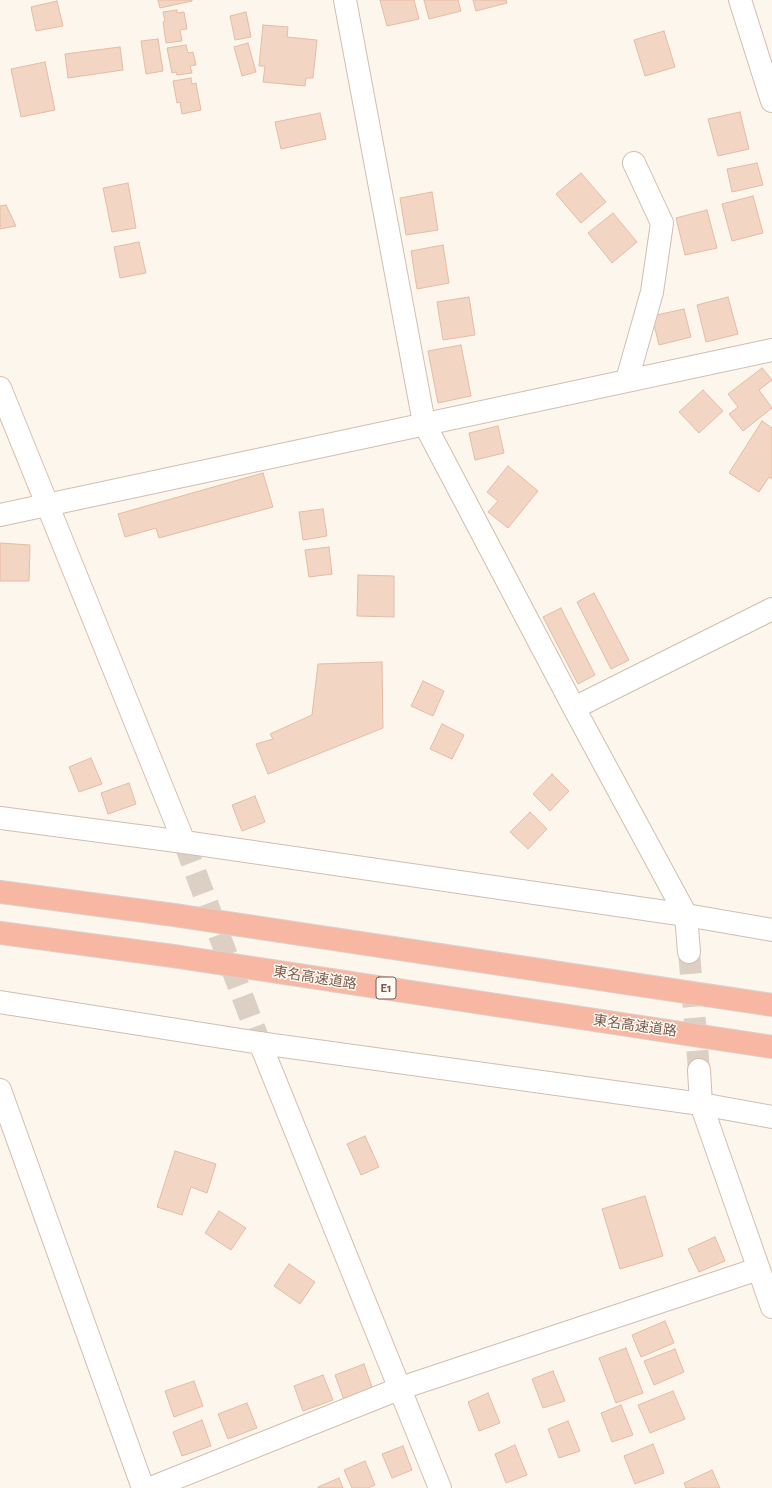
<!DOCTYPE html>
<meta charset="utf-8">
<style>
body{margin:0}
canvas{display:block;background:#fdf6ec}
</style>
<canvas width="772" height="1488"></canvas>
<script>
const ctx = document.querySelector('canvas').getContext('2d');
ctx.lineJoin = 'round';
function paint(path, color) { ctx.fillStyle = color; ctx.fill(path, 'evenodd'); }
const poly = rows => new Path2D(rows.map(r => 'M' + r).join(''));
function stroke(path, color, width, dash) { ctx.strokeStyle = color; ctx.lineWidth = width; ctx.lineCap = dash ? 'butt' : 'round'; ctx.setLineDash(dash || []); ctx.stroke(path); }
function drawText(font, color, halo, rows, align = 'center') {
  ctx.font = font + ' "Alegreya Sans","Noto Sans JP",sans-serif'; ctx.lineWidth = 3; ctx.setLineDash([]); ctx.textBaseline = 'middle'; ctx.strokeStyle = halo; ctx.fillStyle = color; for (const [text, x, y, turn = 0] of rows) {
    ctx.save(); ctx.translate(x, y); ctx.rotate((+turn || 0) * Math.PI / 180); ctx.textAlign = isNaN(turn) ? turn : align; if (halo) ctx.strokeText(text, 0, 0); ctx.fillText(text, 0, 0); ctx.restore();
  }
}
const building = poly([
 [158,0,192,0,192,1,160,8,158,0],
 [380,0,414,0,419,19,387,26,380,0],
 [424,0,458,0,461,11,429,19,424,0],
 [473,0,506,0,507,3,476,11,473,0],
 [57,1,63,26,36,31,31,7,57,1],
 [177,10,177,13,184,12,187,29,180,30,182,41,166,43,163,22,165,21,163,12,177,10],
 [246,12,251,37,235,40,230,16,246,12],
 [263,25,288,27,287,37,317,40,313,78,306,78,305,86,263,82,265,66,259,66,263,25],
 [664,31,675,67,645,76,634,40,664,31],
 [158,39,163,71,146,74,141,41,158,39],
 [248,43,256,72,242,76,234,47,248,43],
 [186,45,188,53,193,52,196,65,190,66,192,73,177,75,176,72,172,73,167,48,186,45],
 [120,47,123,70,68,78,65,54,120,47],
 [45,62,55,110,21,117,11,69,45,62],
 [191,78,192,84,196,83,201,110,182,114,180,102,177,103,173,81,191,78],
 [740,112,749,149,718,156,708,119,740,112],
 [320,113,326,139,281,149,275,122,320,113],
 [757,163,763,185,732,192,727,169,757,163],
 [581,173,606,202,581,223,556,194,581,173],
 [128,183,136,228,112,232,103,188,128,183],
 [432,192,438,230,406,235,400,198,432,192],
 [753,196,763,233,732,241,722,204,753,196],
 [6,205,16,226,0,229,0,206,6,205],
 [707,210,717,248,685,255,676,218,707,210],
 [613,213,637,242,612,263,588,233,613,213],
 [139,242,146,273,120,278,114,247,139,242],
 [443,245,449,283,417,289,411,251,443,245],
 [469,297,475,335,443,340,437,302,469,297],
 [728,297,738,334,706,342,697,305,728,297],
 [684,309,691,337,659,345,652,316,684,309],
 [461,345,471,396,438,403,428,351,461,345],
 [762,368,772,380,759,390,772,408,743,431,729,414,738,407,728,394,762,368],
 [703,390,723,411,699,433,679,412,703,390],
 [762,421,772,428,772,479,769,477,759,492,729,473,762,421],
 [498,426,504,453,475,460,469,433,498,426],
 [508,466,538,491,508,528,488,512,498,501,487,492,508,466],
 [263,473,273,507,159,538,156,528,125,537,118,514,263,473],
 [323,509,327,536,303,540,299,512,323,509],
 [0,543,30,545,29,581,0,581,0,543],
 [329,547,332,574,309,577,305,550,329,547],
 [358,575,394,576,394,617,357,616,358,575],
 [594,593,629,660,611,669,577,602,594,593],
 [561,608,595,675,578,684,543,617,561,608],
 [382,662,383,728,268,774,256,744,273,739,270,734,312,715,318,664,382,662],
 [423,681,444,691,433,716,411,706,423,681],
 [442,724,464,735,452,759,430,749,442,724],
 [91,758,102,784,79,792,69,767,91,758],
 [552,774,569,791,550,811,533,794,552,774],
 [129,783,136,804,108,814,101,793,129,783],
 [255,796,265,822,242,831,232,805,255,796],
 [530,812,547,829,528,849,510,832,530,812],
 [365,1136,379,1167,361,1175,347,1144,365,1136],
 [175,1151,216,1164,207,1193,191,1187,182,1215,157,1207,175,1151],
 [645,1196,663,1256,620,1269,602,1209,645,1196],
 [219,1211,246,1228,231,1250,205,1233,219,1211],
 [715,1237,725,1261,699,1272,688,1249,715,1237],
 [289,1264,315,1282,300,1304,274,1286,289,1264],
 [665,1321,674,1343,641,1357,632,1335,665,1321],
 [626,1348,643,1393,616,1403,599,1358,626,1348],
 [675,1349,684,1372,654,1385,644,1361,675,1349],
 [364,1364,373,1390,344,1400,335,1375,364,1364],
 [553,1371,565,1401,543,1408,532,1379,553,1371],
 [323,1375,333,1400,303,1411,294,1386,323,1375],
 [194,1381,203,1406,174,1417,165,1391,194,1381],
 [673,1391,685,1419,650,1433,638,1405,673,1391],
 [488,1393,500,1423,479,1431,468,1402,488,1393],
 [247,1403,257,1428,228,1439,218,1414,247,1403],
 [621,1405,633,1435,612,1442,601,1413,621,1405],
 [202,1420,211,1446,182,1456,173,1432,202,1420],
 [568,1421,580,1451,559,1458,548,1429,568,1421],
 [653,1444,664,1473,635,1484,624,1456,653,1444],
 [515,1445,527,1475,506,1483,495,1454,515,1445],
 [403,1446,412,1470,392,1478,382,1454,403,1446],
 [365,1461,375,1485,368,1488,352,1488,344,1470,365,1461],
 [712,1470,720,1488,686,1488,684,1483,712,1470],
 [339,1478,343,1488,318,1488,318,1487,339,1478]
]);
paint(building, '#f3d5c3');
stroke(building, '#e6bba3', 1);
stroke(poly([
 [689,952,699,1070]
]), '#dcd0c4', 22, [22, 11]);
stroke(poly([
 [184,842,260,1043]
]), '#dcd0c4', 22, [22, 11]);
const street = poly([
 [345,0,424,423,574,708,686,915,689,952],
 [740,0,772,101],
 [627,380,652,292,662,223,634,163],
 [0,515,772,350],
 [574,708,772,609],
 [0,818,184,842,686,915,772,930],
 [0,1002,260,1043,701,1104,772,1117],
 [699,1070,701,1104,772,1307],
 [0,1090,143,1488],
 [151,1488,401,1388,758,1269]
]);
const secondary = poly([
 [0,388,184,842],
 [260,1043,440,1488]
]);
const highway = poly([
 [0,892,174,915,772,1005],
 [0,933,173,956,772,1047]
]);
stroke(street, '#d1beb0', 24);
stroke(secondary, '#d6c0b0', 24);
stroke(highway, '#dad1cd', 24);
stroke(street, '#fff', 22);
stroke(secondary, '#fff', 22);
stroke(highway, '#f7b7a3', 22);
for (const [x, y, w] of [
 [386,988,20]
]) { const box = new Path2D(); box.roundRect(x - w / 2, y - 11, w, 22, 3); ctx.fillStyle = '#fffaf3'; ctx.fill(box); stroke(box, '#7a5c4d', 1); }
drawText('bold 13px', '#7a5c4d', null, [
 ["E1",386,988]
]);
drawText('14px', '#7a5c4d', '#fffaf3', [
 ["東名高速道路",315,978,9],
 ["東名高速道路",635,1026,8]
]);
</script>
